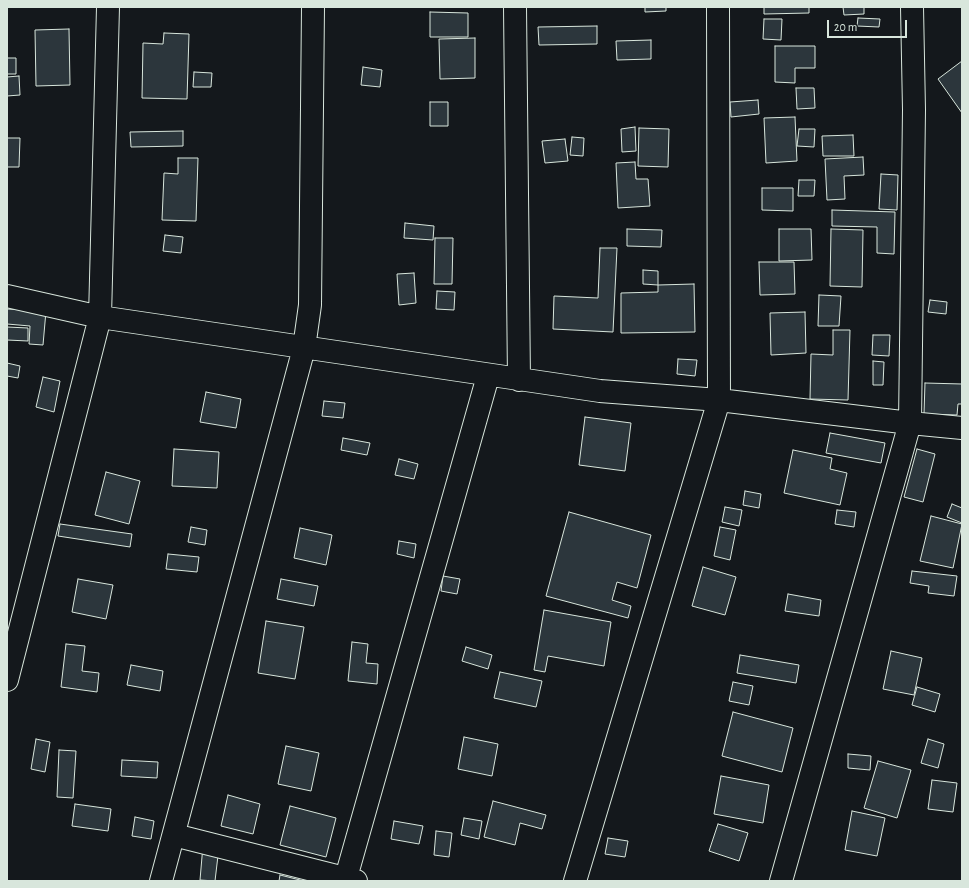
<!DOCTYPE html>
<style>
body{margin:0}
#map{position:relative;width:969px;height:888px;overflow:hidden;background:#14181c;font-family:"Alegreya Sans",sans-serif}
canvas{display:block}
.frame{position:absolute;inset:0;border:8px solid #d8e6dc;pointer-events:none}
.scale{position:absolute;left:827px;top:20px;width:80px;height:18px;box-sizing:border-box;border:2px solid #d8e6dc;border-top:0;padding-left:5px;font-size:12px;line-height:14px;white-space:nowrap;color:#d8e6dc;-webkit-text-stroke:3px #14181c;paint-order:stroke}
</style>
<div id="map">
<canvas width="969" height="888"></canvas>
<div class="frame"></div>
<div class="scale">20 m</div>
</div>
<script>
const ctx = document.querySelector('canvas').getContext('2d');
ctx.lineJoin = 'round';
function paint(path, color) { ctx.fillStyle = color; ctx.fill(path, 'evenodd'); }
const poly = rows => new Path2D(rows.map(r => 'M' + r).join(''));
function stroke(path, color, width, dash) { ctx.strokeStyle = color; ctx.lineWidth = width; ctx.lineCap = dash ? 'butt' : 'round'; ctx.setLineDash(dash || []); ctx.stroke(path); }
const building = poly([
 [645,7,666,7,666,11,645,12,645,7],
 [764,7,809,7,809,13,764,14,764,7],
 [843,7,864,7,864,14,844,15,843,7],
 [430,12,468,13,468,37,430,37,430,12],
 [858,18,880,19,879,27,857,26,858,18],
 [764,19,782,19,781,40,763,39,764,19],
 [597,26,597,44,539,45,538,27,597,26],
 [69,29,70,85,36,86,35,30,69,29],
 [164,33,189,34,187,99,142,98,143,43,163,44,164,33],
 [475,38,475,78,440,79,439,39,475,38],
 [651,40,651,59,617,60,616,41,651,40],
 [775,46,815,46,815,68,795,68,795,83,775,82,775,46],
 [7,58,16,58,16,74,7,74,7,58],
 [962,61,962,113,938,79,962,61],
 [363,67,382,70,380,87,361,85,363,67],
 [194,72,212,73,211,87,193,87,194,72],
 [19,76,20,95,7,96,7,77,19,76],
 [796,88,814,88,815,108,797,109,796,88],
 [758,100,759,114,731,117,730,102,758,100],
 [430,102,448,102,448,126,430,126,430,102],
 [795,117,797,161,766,163,764,118,795,117],
 [635,127,636,151,622,152,621,129,635,127],
 [639,128,669,129,668,167,638,166,639,128],
 [799,129,815,129,814,147,797,146,799,129],
 [183,131,183,146,131,147,130,132,183,131],
 [853,135,854,156,823,156,822,136,853,135],
 [572,137,584,138,583,156,570,155,572,137],
 [7,138,20,138,19,167,7,167,7,138],
 [565,139,568,161,545,163,542,141,565,139],
 [863,157,864,175,844,176,845,199,827,200,825,159,863,157],
 [178,158,198,158,196,221,162,220,164,173,178,174,178,158],
 [635,162,636,179,648,179,650,206,618,208,616,163,635,162],
 [881,174,898,175,897,210,879,209,881,174],
 [799,180,815,180,814,196,798,196,799,180],
 [762,188,793,188,793,211,762,210,762,188],
 [832,210,895,212,894,254,877,253,877,227,832,226,832,210],
 [405,223,434,226,433,240,404,238,405,223],
 [627,229,662,230,661,247,627,246,627,229],
 [779,229,811,229,812,260,779,261,779,229],
 [831,229,863,230,862,287,830,286,831,229],
 [165,235,183,237,181,253,163,251,165,235],
 [435,238,453,238,452,284,434,284,435,238],
 [600,248,617,248,613,332,553,329,554,296,598,298,600,248],
 [759,262,794,262,795,294,760,295,759,262],
 [643,270,658,271,658,285,643,284,643,270],
 [414,273,416,303,399,305,397,274,414,273],
 [694,284,695,332,621,333,621,293,658,292,658,285,694,284],
 [437,291,455,292,454,310,436,309,437,291],
 [819,295,841,296,839,326,818,326,819,295],
 [930,300,947,302,946,314,928,312,930,300],
 [7,309,46,311,43,345,29,344,30,326,7,324,7,309],
 [805,312,806,353,771,355,770,313,805,312],
 [7,327,28,328,28,341,7,340,7,327],
 [833,330,850,330,848,400,810,399,811,354,833,355,833,330],
 [873,335,890,335,889,356,872,355,873,335],
 [678,359,697,360,695,376,677,374,678,359],
 [873,361,884,362,883,385,873,385,873,361],
 [7,363,20,366,18,378,7,376,7,363],
 [43,377,60,381,54,412,36,407,43,377],
 [925,383,962,384,962,404,958,404,957,415,924,414,925,383],
 [206,392,241,399,236,428,200,422,206,392],
 [324,401,345,403,343,418,322,416,324,401],
 [585,417,631,423,625,471,579,465,585,417],
 [830,433,885,443,881,463,826,453,830,433],
 [343,438,370,443,367,455,341,450,343,438],
 [174,449,219,452,217,488,172,486,174,449],
 [917,449,935,454,923,502,904,497,917,449],
 [793,450,832,458,830,469,847,473,840,505,784,493,793,450],
 [399,459,418,464,414,479,395,475,399,459],
 [106,472,140,481,129,524,95,515,106,472],
 [745,491,761,494,759,508,743,505,745,491],
 [952,504,962,508,962,523,947,517,952,504],
 [725,507,742,510,739,526,722,522,725,507],
 [837,510,856,512,854,527,835,524,837,510],
 [569,512,651,535,637,588,617,582,612,600,631,606,628,618,546,596,569,512],
 [931,516,962,524,953,568,920,561,931,516],
 [60,524,132,534,130,547,58,536,60,524],
 [191,527,207,530,205,545,188,542,191,527],
 [720,527,736,530,730,560,714,556,720,527],
 [300,528,332,535,326,565,294,558,300,528],
 [399,541,416,544,414,558,397,554,399,541],
 [168,554,199,557,197,572,166,569,168,554],
 [703,567,736,577,725,615,692,606,703,567],
 [912,571,957,576,954,596,928,593,929,586,910,583,912,571],
 [443,576,460,579,457,594,441,591,443,576],
 [78,579,113,585,106,619,72,612,78,579],
 [281,579,318,586,314,606,277,599,281,579],
 [788,594,821,600,819,616,785,611,788,594],
 [544,610,611,622,604,666,548,656,545,672,534,670,544,610],
 [266,621,304,627,295,679,258,673,266,621],
 [352,642,368,644,366,663,378,664,377,684,348,681,352,642],
 [66,644,85,646,82,671,99,673,97,692,61,687,66,644],
 [466,647,492,655,488,669,462,661,466,647],
 [891,651,922,658,914,695,883,689,891,651],
 [740,655,799,665,796,683,737,673,740,655],
 [131,665,163,671,160,691,127,685,131,665],
 [500,672,542,681,536,707,494,698,500,672],
 [733,682,753,686,749,705,729,701,733,682],
 [917,687,940,694,935,712,912,705,917,687],
 [733,712,793,728,782,772,722,756,733,712],
 [464,737,498,744,492,776,458,769,464,737],
 [36,739,50,742,45,772,31,769,36,739],
 [928,739,944,744,938,768,921,763,928,739],
 [286,746,319,753,311,791,278,784,286,746],
 [59,750,76,751,73,798,57,797,59,750],
 [848,754,871,756,870,770,848,768,848,754],
 [122,760,158,762,157,778,121,776,122,760],
 [878,761,911,770,897,818,864,808,878,761],
 [721,776,769,785,763,823,714,814,721,776],
 [932,780,957,783,953,812,928,809,932,780],
 [228,795,260,804,253,834,221,826,228,795],
 [493,801,546,815,542,829,520,823,515,845,484,837,493,801],
 [75,804,111,809,108,831,72,826,75,804],
 [290,806,336,818,326,857,280,845,290,806],
 [852,811,885,818,877,856,845,850,852,811],
 [135,817,154,821,151,839,132,836,135,817],
 [464,818,482,821,479,839,461,835,464,818],
 [394,821,423,826,419,844,391,839,394,821],
 [718,824,748,833,739,861,709,851,718,824],
 [436,831,452,833,449,857,434,855,436,831],
 [608,838,628,841,625,857,605,854,608,838],
 [203,845,219,847,215,881,200,880,203,845],
 [280,875,304,881,279,881,280,875]
]);
paint(building, '#2c363c');
stroke(building, '#d8e6dc', 1);
const street = poly([
 [515,7,519,380],
 [7,296,100,317,600,391,719,400,910,423,962,428],
 [7,680,100,317,108,7],
 [174,835,356,881],
 [161,881,304,348,310,305,313,7],
 [345,881,488,376],
 [575,881,719,400,718,7],
 [781,881,910,423,914,110,912,7]
]);
stroke(street, '#d8e6dc', 24);
stroke(street, '#14181c', 22);
</script>
